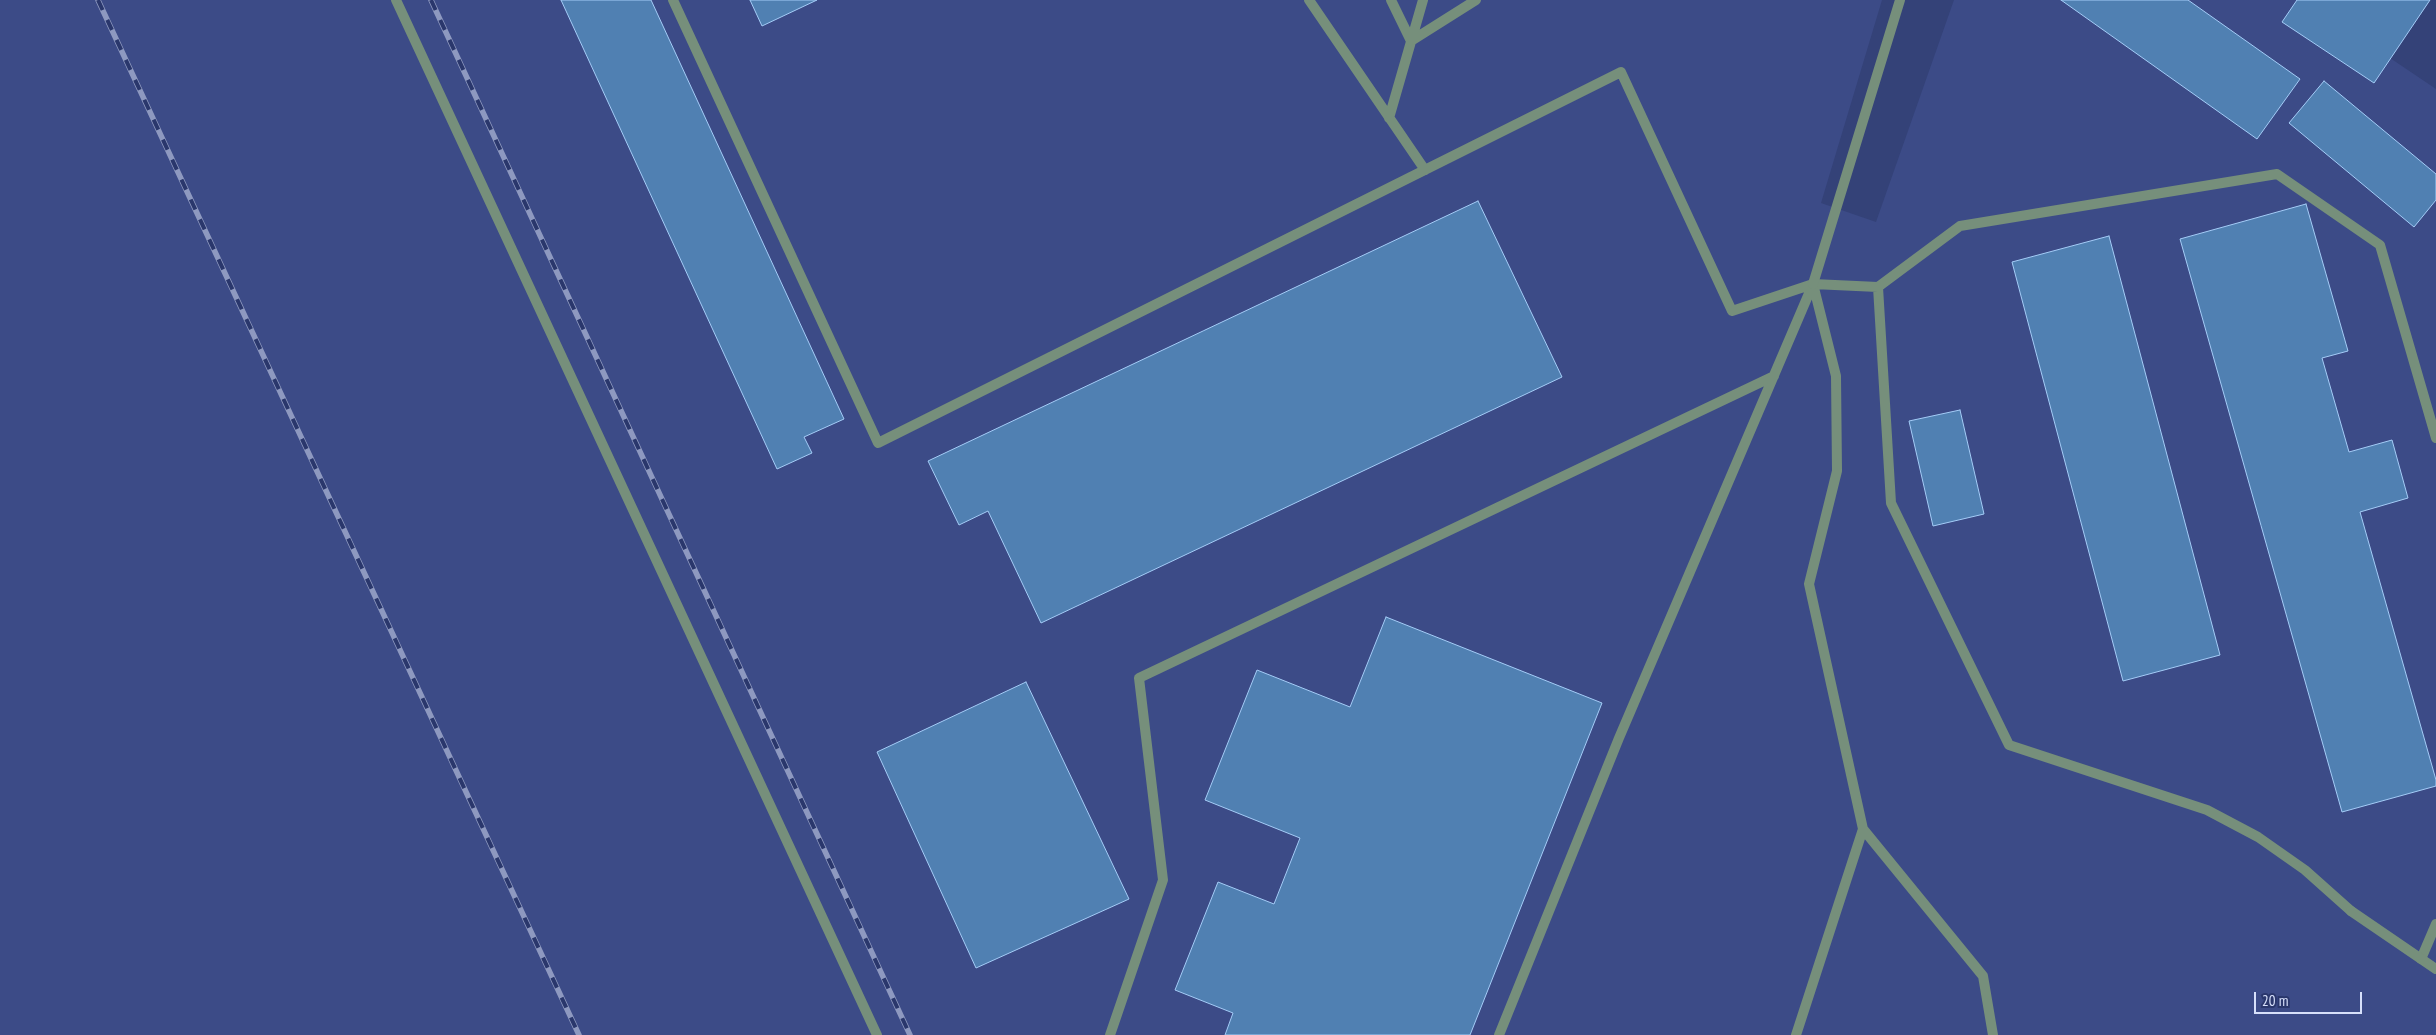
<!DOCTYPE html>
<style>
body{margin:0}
#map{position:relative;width:2436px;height:1035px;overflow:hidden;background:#344278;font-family:"PT Sans Narrow",sans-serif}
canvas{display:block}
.scale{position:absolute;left:2254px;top:992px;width:108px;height:22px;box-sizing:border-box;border:2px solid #d7e0fa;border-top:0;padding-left:6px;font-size:15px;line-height:18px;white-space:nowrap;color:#d7e0fa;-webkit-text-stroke:4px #2a376c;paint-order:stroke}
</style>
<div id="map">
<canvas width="2436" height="1035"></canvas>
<div class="scale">20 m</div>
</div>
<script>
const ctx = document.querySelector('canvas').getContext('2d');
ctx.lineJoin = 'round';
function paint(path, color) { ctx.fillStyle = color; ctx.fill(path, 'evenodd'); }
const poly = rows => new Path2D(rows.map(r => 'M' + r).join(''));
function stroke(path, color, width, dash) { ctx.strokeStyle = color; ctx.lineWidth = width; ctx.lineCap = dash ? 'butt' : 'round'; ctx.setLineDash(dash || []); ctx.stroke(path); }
paint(poly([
 [0,0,1882,0,1821,203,1876,222,1954,0,2304,0,2436,89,2436,1035,0,1035]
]), '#3c4b87');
const building = poly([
 [561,0,651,0,844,419,804,437,812,453,777,469,561,0],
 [750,0,817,0,762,26,750,0],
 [2061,0,2188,0,2300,79,2257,139,2061,0],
 [2297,0,2430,0,2374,83,2282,22,2297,0],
 [2324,81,2436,174,2436,200,2414,227,2289,123,2324,81],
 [1478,201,1562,377,1041,623,988,511,959,525,928,461,1478,201],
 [2306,204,2348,351,2322,358,2349,452,2392,440,2408,498,2360,512,2436,780,2436,786,2342,812,2180,239,2306,204],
 [2109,236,2220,655,2123,681,2012,262,2109,236],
 [1960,410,1984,514,1933,526,1909,421,1960,410],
 [1386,617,1602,703,1470,1035,1225,1035,1233,1013,1175,990,1218,882,1274,904,1300,838,1205,800,1257,670,1350,707,1386,617],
 [1026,682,1129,899,976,968,877,752,1026,682]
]);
paint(building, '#5080b2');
stroke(building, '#a4ccf7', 1);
stroke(poly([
 [396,0,877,1035],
 [673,0,878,443,1621,72,1732,311,1813,284,1878,287],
 [1309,0,1425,170],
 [1391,0,1411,41,1476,0],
 [1389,118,1423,0],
 [1813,284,1836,376,1837,471,1809,584,1863,829,1983,976,1993,1035],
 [2351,911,2305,870,2258,837,2207,810,2009,745,1891,503,1878,287,1960,226,2277,174,2380,245,2436,438],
 [2421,959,2436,924],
 [1110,1035,1163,880,1139,678,1774,376],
 [1499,1035,1619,738,1813,284],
 [1796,1035,1863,829]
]), '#768f7b', 10);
stroke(poly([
 [1813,284,1900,0],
 [2351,911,2436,969]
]), '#768f7b', 10);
const rail = poly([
 [98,0,579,1035],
 [431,0,910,1035]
]);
stroke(rail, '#8e99c0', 5.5);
stroke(rail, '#2a376c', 4, [11]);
</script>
